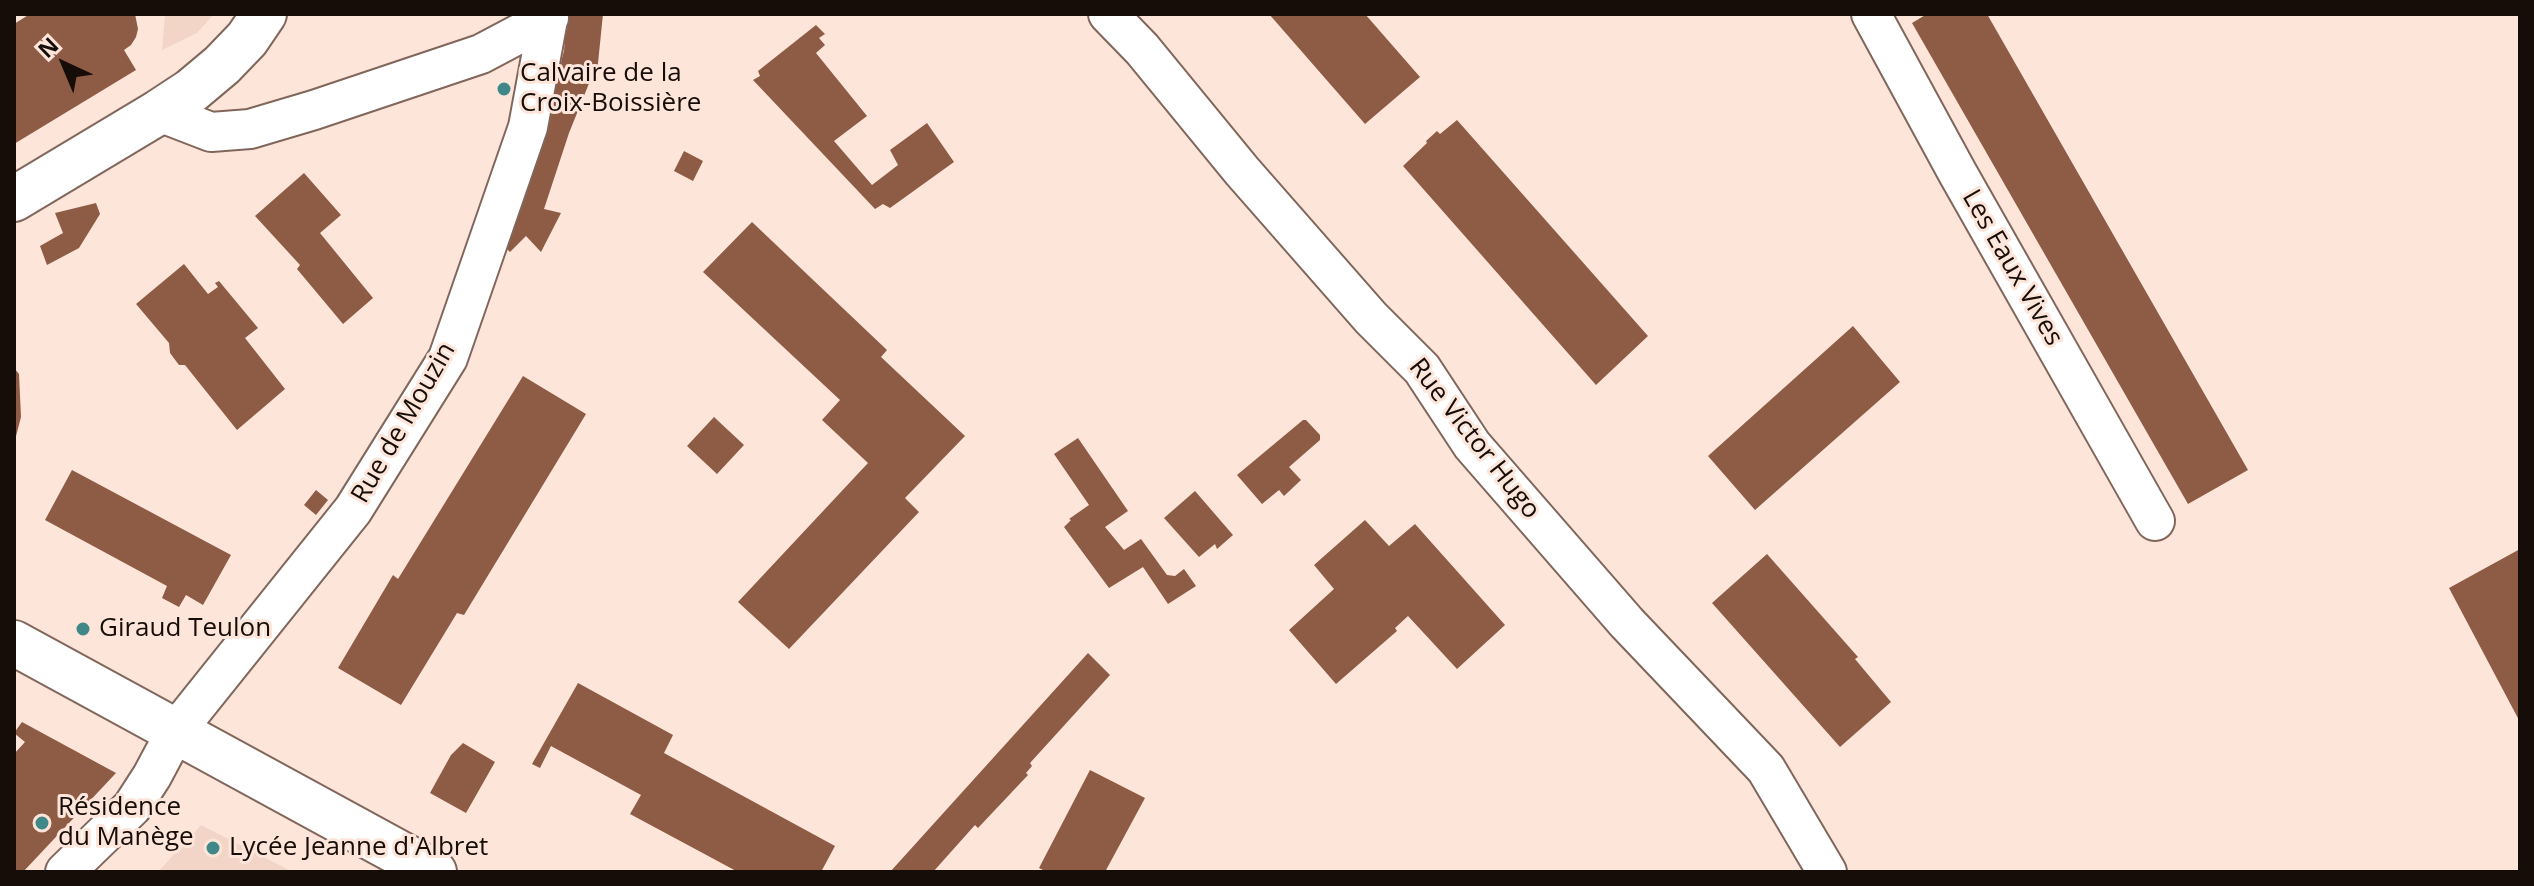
<!DOCTYPE html>
<meta charset="utf-8">
<style>
body{margin:0}
#map{position:relative;width:2534px;height:886px;overflow:hidden;background:#fde5da;font-family:"Open Sans",sans-serif}
canvas{display:block}
.frame{position:absolute;inset:0;border:16px solid #160d08;pointer-events:none}
.north{position:absolute;left:24px;top:24px;width:80px;height:80px;-webkit-text-stroke:6px #fde5da;paint-order:stroke;rotate:316deg;font-size:22px;font-weight:700;line-height:32px;text-align:center;color:#160d08}
.north::after{content:'';display:block;margin:auto;width:28px;height:36px;background:#160d08;clip-path:polygon(50% 0,100% 100%,50% 72%,0 100%)}
</style>
<div id="map">
<canvas width="2534" height="886"></canvas>
<div class="frame"></div>
<div class="north">N</div>
</div>
<script>
const ctx = document.querySelector('canvas').getContext('2d');
ctx.lineJoin = 'round';
function paint(path, color) { ctx.fillStyle = color; ctx.fill(path, 'evenodd'); }
const poly = rows => new Path2D(rows.map(r => 'M' + r).join(''));
function stroke(path, color, width, dash) { ctx.strokeStyle = color; ctx.lineWidth = width; ctx.lineCap = dash ? 'butt' : 'round'; ctx.setLineDash(dash || []); ctx.stroke(path); }
function drawText(font, color, halo, rows, align = 'center') {
  ctx.font = font + ' "Open Sans",sans-serif'; ctx.lineWidth = 6; ctx.setLineDash([]); ctx.textBaseline = 'middle'; ctx.strokeStyle = halo; ctx.fillStyle = color; for (const [text, x, y, turn = 0] of rows) {
    ctx.save(); ctx.translate(x, y); ctx.rotate((+turn || 0) * Math.PI / 180); ctx.textAlign = isNaN(turn) ? turn : align; if (halo) ctx.strokeText(text, 0, 0); ctx.fillText(text, 0, 0); ctx.restore();
  }
}
paint(poly([
 [165,14,214,14,197,33,162,50],
 [201,825,293,872,158,872]
]), '#f2d5c7');
paint(poly([
 [30,14,135,14,138,29,136,37,131,45,124,50,136,70,14,144,14,24],
 [567,14,603,14,597,73,592,76,569,133,544,209,561,213,541,252,526,236,510,252,505,247,556,80,564,51],
 [1269,14,1365,14,1420,77,1365,124],
 [1927,14,1987,14,2248,470,2188,504,1912,23],
 [816,25,825,34,819,38,825,45,816,53,867,116,834,141,872,185,898,165,890,150,927,123,954,162,890,208,883,204,875,209,753,80,760,76,758,71],
 [1457,120,1648,336,1596,385,1403,166,1427,143,1426,141,1437,131,1440,134],
 [684,151,703,161,693,181,674,171],
 [304,173,341,215,320,233,373,298,343,324,297,269,300,265,255,216],
 [96,203,100,214,79,248,47,265,40,246,63,233,55,213],
 [752,222,887,350,881,357,965,436,905,498,919,512,789,649,738,602,868,463,822,420,840,400,703,272],
 [184,264,208,294,218,287,215,283,219,281,258,328,245,338,285,389,237,430,185,365,179,365,170,353,169,343,136,304],
 [1853,326,1900,382,1755,510,1708,456],
 [14,368,19,374,21,417,15,440],
 [523,376,586,414,464,615,457,613,401,705,338,668,393,575,398,579],
 [714,417,744,445,717,474,687,446],
 [1303,420,1306,420,1320,435,1320,440,1289,467,1301,480,1284,496,1279,490,1262,504,1237,475],
 [1078,438,1128,511,1105,527,1124,550,1141,539,1167,575,1175,576,1184,569,1196,586,1168,604,1143,567,1109,588,1064,527,1071,520,1069,519,1089,505,1054,454],
 [72,470,231,555,203,605,186,595,179,607,162,598,167,586,45,520],
 [316,490,328,500,316,515,304,505],
 [1195,491,1233,535,1217,549,1215,544,1199,557,1164,518],
 [1365,520,1389,546,1415,524,1505,625,1457,669,1408,616,1395,628,1397,631,1336,684,1289,630,1334,589,1314,565],
 [2520,549,2520,722,2449,588],
 [1767,554,1858,657,1855,659,1891,702,1840,747,1712,603],
 [1088,653,1110,675,1030,763,1032,766,1026,773,1028,775,978,828,975,825,933,872,890,872],
 [578,683,673,735,664,753,835,846,821,872,738,872,630,814,641,795,551,746,540,768,532,764],
 [22,722,116,773,23,872,14,872,14,754,25,742,14,733],
 [463,743,495,762,466,813,430,793,451,755],
 [1090,770,1145,798,1105,872,1047,872,1039,868]
]), '#8e5b44');
const minor = poly([
 [1108,14,1142,49,1242,171,1371,318,1422,369,1472,445,1627,623,1766,769,1827,872],
 [1871,14,1957,172,2155,521],
 [159,112,211,132,250,129,314,110,481,54,549,18],
 [65,872,132,807,152,776,176,731,353,510,448,358,528,127,549,14]
]);
const secondary = poly([
 [14,199,159,112,191,91,222,65,247,39,264,14],
 [14,643,434,872]
]);
stroke(minor, '#80665b', 42);
stroke(secondary, '#80665b', 48);
stroke(minor, '#fff', 38);
stroke(secondary, '#fff', 44);
for (const [x, y, r, color] of [
 [504,89,8,"#408888"],
 [83,629,8,"#408888"],
 [42,823,8,"#408888"],
 [213,848,8,"#408888"]
]) { const dot = new Path2D(); dot.arc(x, y, r, 0, 2 * Math.PI); ctx.fillStyle = color; ctx.fill(dot); stroke(dot, '#fde5da', 3); }
drawText('26px', '#160d08', '#fde5da', [
 ["Calvaire de la",520,74],
 ["Croix-Boissière",520,104],
 ["Giraud Teulon",99,629],
 ["Résidence",58,808],
 ["du Manège",58,838],
 ["Lycée Jeanne d'Albret",229,848]
], 'left');
drawText('26px', '#160d08', '#fde5da', [
 ["Les Eaux Vives",2012,268,60],
 ["Rue de Mouzin",404,423,-60],
 ["Rue Victor Hugo",1474,439,52]
]);
</script>
